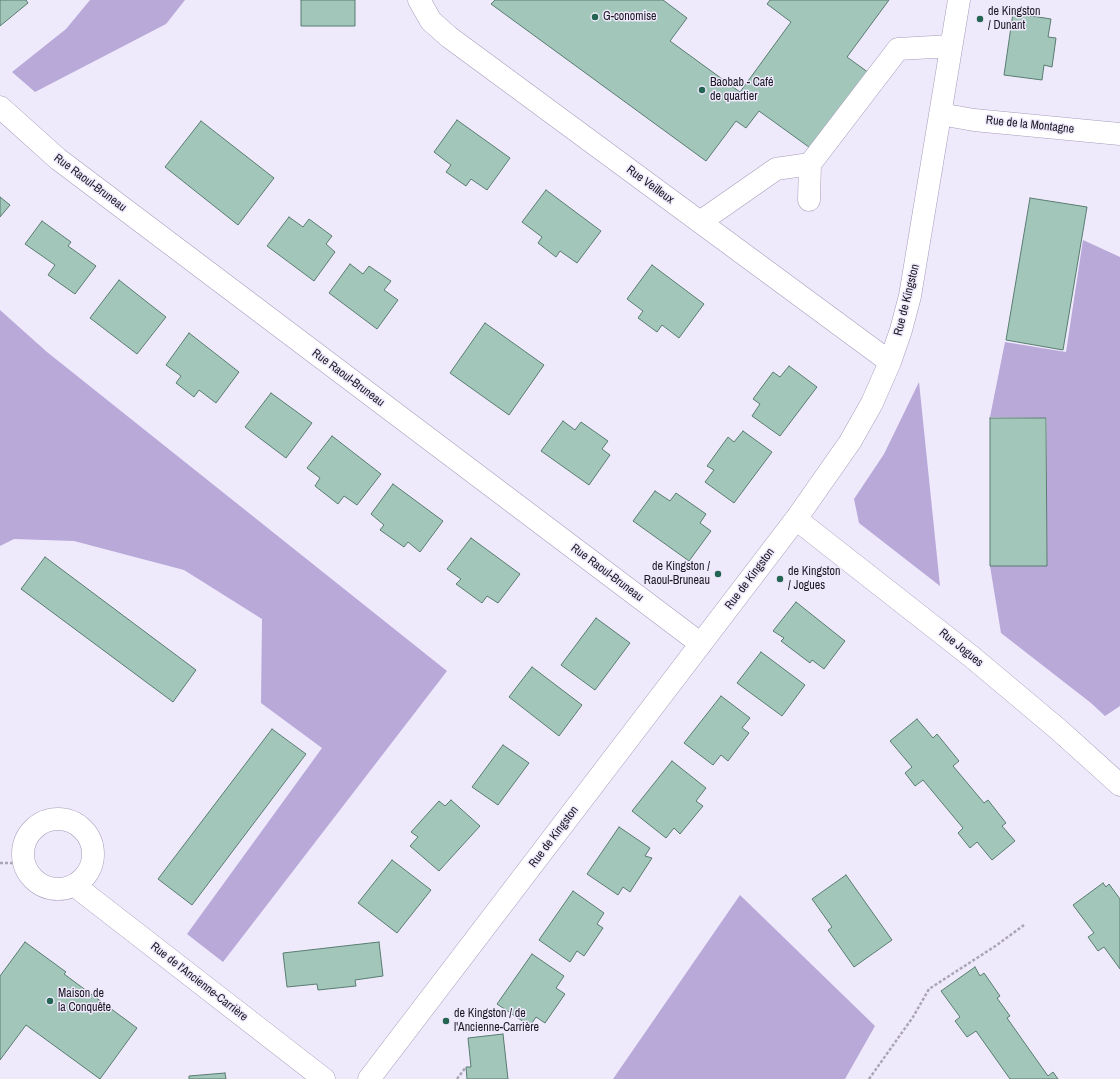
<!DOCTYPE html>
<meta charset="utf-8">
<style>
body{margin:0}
canvas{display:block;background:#efe9fc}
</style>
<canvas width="1120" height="1079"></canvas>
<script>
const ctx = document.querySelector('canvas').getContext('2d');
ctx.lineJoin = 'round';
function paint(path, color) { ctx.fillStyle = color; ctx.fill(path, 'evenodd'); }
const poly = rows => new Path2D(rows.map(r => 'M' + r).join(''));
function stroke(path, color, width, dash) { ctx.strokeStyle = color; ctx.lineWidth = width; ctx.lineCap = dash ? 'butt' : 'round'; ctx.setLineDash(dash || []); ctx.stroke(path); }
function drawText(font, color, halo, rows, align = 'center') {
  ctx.font = font + ' "Archivo Narrow",sans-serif'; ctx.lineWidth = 3; ctx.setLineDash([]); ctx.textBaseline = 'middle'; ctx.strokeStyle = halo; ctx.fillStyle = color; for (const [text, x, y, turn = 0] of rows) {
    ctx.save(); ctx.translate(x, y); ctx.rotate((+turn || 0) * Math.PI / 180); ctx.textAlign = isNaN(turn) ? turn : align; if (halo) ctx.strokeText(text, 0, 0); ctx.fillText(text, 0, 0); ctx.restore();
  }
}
paint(poly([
 [90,0,185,0,166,24,35,92,12,72,66,29],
 [1083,240,1120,257,1120,706,1105,716,1091,703,1001,633,990,566,1047,565,1047,418,990,417,1005,342,1066,352],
 [0,310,47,352,447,671,223,962,187,934,322,748,261,703,262,619,184,570,74,541,14,539,0,546],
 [919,382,940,586,859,523,854,499,884,454],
 [740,895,875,1026,845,1079,613,1079]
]), '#b8a9d9');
const building = poly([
 [0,0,26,0,28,3,0,26,0,0],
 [301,0,355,0,355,26,301,26,301,0],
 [495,0,663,0,687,18,670,41,740,92,791,22,767,4,770,0,889,0,847,57,869,73,813,150,759,111,746,128,736,121,706,161,491,4,495,0],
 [1013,13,1051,19,1048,37,1056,38,1052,67,1044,65,1042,80,1004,75,1013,13],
 [457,120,510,158,487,190,471,179,466,186,446,172,451,165,434,152,457,120],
 [201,121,274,178,238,225,165,167,201,121],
 [546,190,601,231,577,263,560,251,556,257,538,243,542,237,522,222,546,190],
 [0,197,10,205,0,217,0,197],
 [1030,198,1087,207,1063,350,1006,340,1030,198],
 [289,217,303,227,309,219,332,236,326,244,335,252,314,281,267,246,289,217],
 [42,221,71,242,68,246,96,266,75,294,48,275,55,265,25,244,42,221],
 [350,264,363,274,369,266,391,281,384,290,398,300,377,329,329,293,350,264],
 [652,265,704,304,679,338,662,325,657,332,638,318,643,311,627,299,652,265],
 [119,280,166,317,137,354,90,318,119,280],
 [485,323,544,365,509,415,450,373,485,323],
 [189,333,239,372,216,403,199,390,194,397,176,383,181,376,166,365,189,333],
 [789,366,817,387,780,436,752,416,760,404,753,399,773,372,780,377,789,366],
 [271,393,312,423,286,458,245,427,271,393],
 [990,418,1046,418,1047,566,990,566,990,418],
 [563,421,575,430,581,422,608,441,602,449,610,455,589,485,541,451,563,421],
 [743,431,772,452,734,503,705,482,714,470,707,466,728,437,734,442,743,431],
 [332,436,381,474,357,505,344,496,338,504,315,486,320,478,307,468,332,436],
 [393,484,443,521,420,552,408,542,404,547,380,530,384,525,371,514,393,484],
 [655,491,670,501,676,493,706,514,700,523,711,531,689,561,633,521,655,491],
 [471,538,520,574,498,603,487,596,482,603,456,584,461,579,447,569,471,538],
 [45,557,196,670,173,702,21,589,45,557],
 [796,602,845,641,824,669,812,660,810,663,781,641,784,638,773,631,796,602],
 [596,618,630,643,595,690,561,665,596,618],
 [761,652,805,685,782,716,737,683,761,652],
 [532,667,582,705,559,736,509,697,532,667],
 [721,696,750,718,742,728,749,733,728,761,721,755,713,765,684,743,721,696],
 [917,719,933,738,937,734,959,761,953,766,984,803,988,800,1006,823,1002,826,1015,841,992,860,977,842,970,848,958,833,963,828,923,780,915,786,905,773,912,767,890,741,917,719],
 [272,729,306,754,192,905,158,879,272,729],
 [503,745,529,763,498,805,472,787,503,745],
 [672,761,706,788,696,801,703,806,680,834,674,828,666,838,632,811,672,761],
 [451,800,480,826,439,871,410,846,418,837,411,832,439,801,445,806,451,800],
 [619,827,650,848,645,856,652,858,630,892,623,887,618,895,587,874,619,827],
 [392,860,431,890,397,933,358,903,392,860],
 [846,875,892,940,854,967,828,930,832,927,812,899,846,875],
 [1103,883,1106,887,1109,884,1120,899,1120,969,1104,947,1098,951,1088,937,1094,933,1073,905,1103,883],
 [573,891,604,913,597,924,603,928,584,956,577,951,570,962,539,940,573,891],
 [25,942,66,972,64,974,137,1028,100,1079,26,1025,0,1060,0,976,25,942],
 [379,942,383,976,355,980,356,986,318,990,317,984,287,987,283,953,379,942],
 [532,954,564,976,556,988,565,994,545,1023,536,1017,530,1026,497,1004,532,954],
 [975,967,980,976,984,973,1000,996,997,998,1010,1016,1007,1018,1048,1076,1053,1072,1058,1079,1010,1079,976,1031,967,1037,955,1021,960,1017,941,991,975,967],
 [503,1034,508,1079,467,1079,466,1067,471,1067,468,1038,503,1034],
 [225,1073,226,1079,189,1079,189,1076,225,1073]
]);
paint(building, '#a2c7ba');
stroke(building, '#597c70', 1);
const minor = poly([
 [419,0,431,21,449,37,890,362],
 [0,107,58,159,701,644],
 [940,114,974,120,1120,134],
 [809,200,810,164,898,49,951,46],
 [700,222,776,169,810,164],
 [796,519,972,657,1059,730,1120,785],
 '23 854a35 35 0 1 1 70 0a35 35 0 1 1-70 0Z',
 [74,885,324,1079],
 [369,1079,796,519,850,442,872,403,890,362,901,330,910,296,959,0]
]);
stroke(minor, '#a69dbb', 23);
stroke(poly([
 [0,863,23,863],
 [457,1079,466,1067],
 [869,1079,913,1017,929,989,997,945,1024,925]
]), '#aba5b6', 2.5, [3, 2]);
stroke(minor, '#fff', 22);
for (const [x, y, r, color] of [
 [595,17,4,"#236452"],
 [980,19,4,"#236452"],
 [702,90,4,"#236452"],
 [718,574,4,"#236452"],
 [780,579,4,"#236452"],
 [50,1001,4,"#236452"],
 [446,1021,4,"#236452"]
]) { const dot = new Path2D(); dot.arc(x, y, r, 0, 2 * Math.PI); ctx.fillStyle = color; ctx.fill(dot); stroke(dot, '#efe9fc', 1.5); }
drawText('12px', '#1c1823', '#efe9fc', [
 ["de Kingston",988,12],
 ["/ Dunant",988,26],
 ["G-conomise",603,17],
 ["Baobab - Café",710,83],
 ["de quartier",710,97],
 ["de Kingston /",710,567,"right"],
 ["Raoul-Bruneau",710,581,"right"],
 ["de Kingston",788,572],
 ["/ Jogues",788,586],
 ["Maison de",58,994],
 ["la Conquête",58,1008],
 ["de Kingston / de",454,1014],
 ["l'Ancienne-Carrière",454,1028]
], 'left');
drawText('12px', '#1c1823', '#efe9fc', [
 ["Rue de la Montagne",1030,125,6],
 ["Rue Raoul-Bruneau",90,183,37],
 ["Rue Veilleux",650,185,36],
 ["Rue de Kingston",907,300,-76],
 ["Rue Raoul-Bruneau",348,378,37],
 ["Rue Raoul-Bruneau",607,573,37],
 ["Rue de Kingston",750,579,-53],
 ["Rue Jogues",961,648,39],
 ["Rue de Kingston",554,837,-53],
 ["Rue de l'Ancienne-Carrière",199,982,38]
]);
</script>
